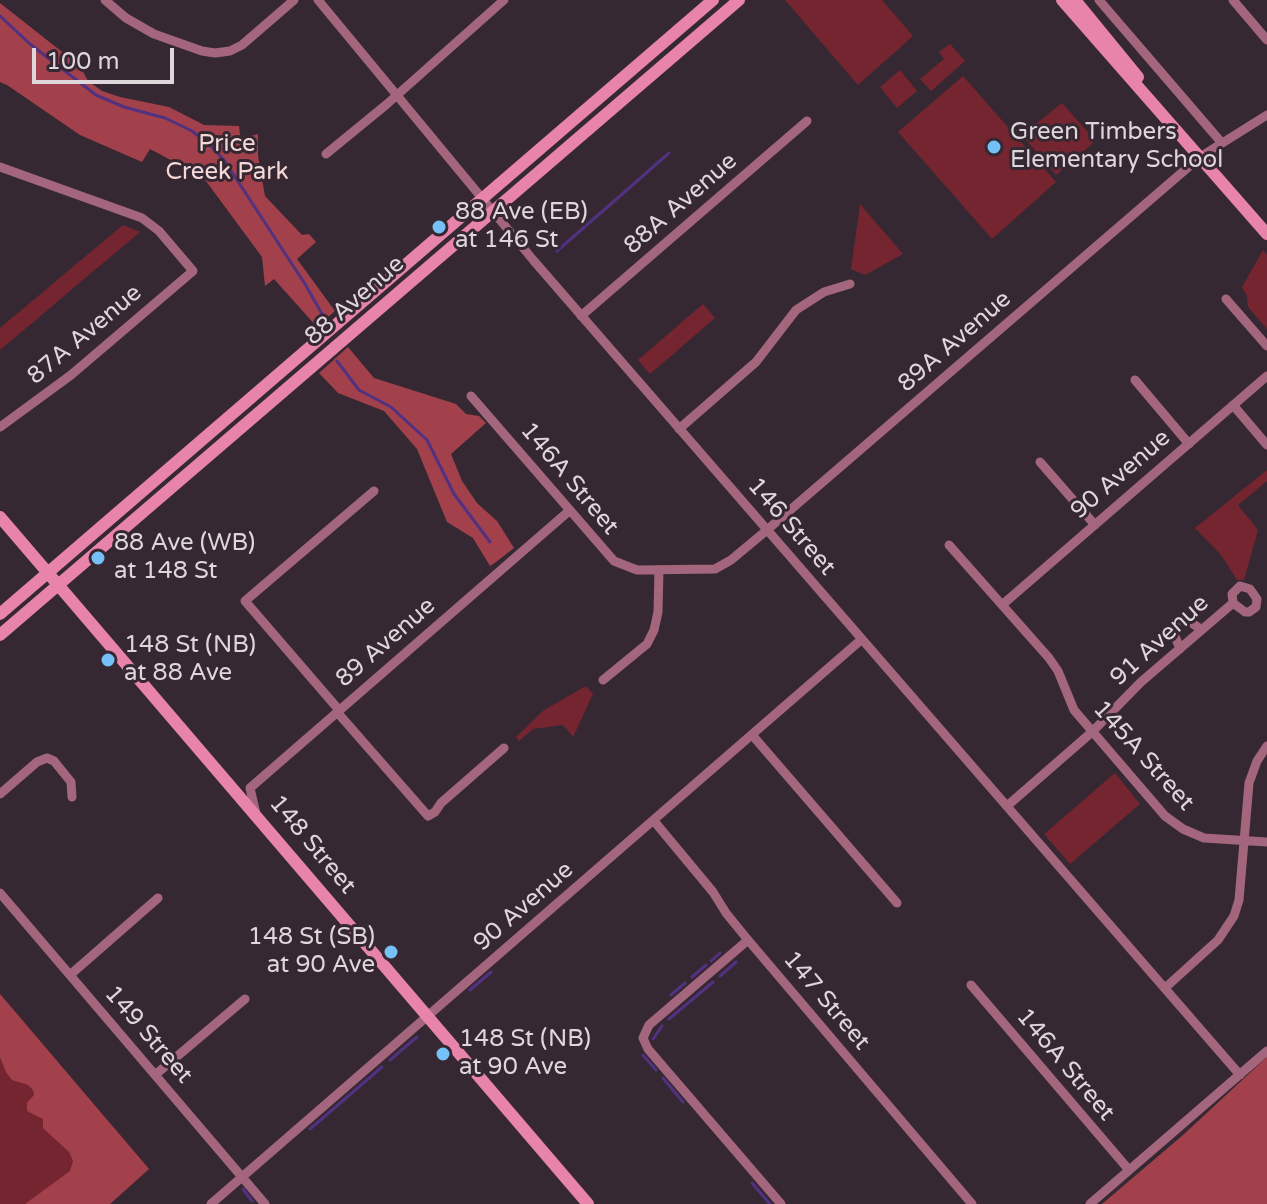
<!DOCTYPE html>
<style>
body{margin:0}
#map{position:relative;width:1267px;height:1204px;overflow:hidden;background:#362832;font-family:"Varela Round",sans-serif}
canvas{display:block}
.scale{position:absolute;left:32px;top:48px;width:142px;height:36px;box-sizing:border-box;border:4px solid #dfd6dc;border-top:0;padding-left:10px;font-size:24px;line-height:28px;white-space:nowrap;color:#dfd6dc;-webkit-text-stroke:6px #362832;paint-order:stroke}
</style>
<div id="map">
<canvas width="1267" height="1204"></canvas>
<div class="scale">100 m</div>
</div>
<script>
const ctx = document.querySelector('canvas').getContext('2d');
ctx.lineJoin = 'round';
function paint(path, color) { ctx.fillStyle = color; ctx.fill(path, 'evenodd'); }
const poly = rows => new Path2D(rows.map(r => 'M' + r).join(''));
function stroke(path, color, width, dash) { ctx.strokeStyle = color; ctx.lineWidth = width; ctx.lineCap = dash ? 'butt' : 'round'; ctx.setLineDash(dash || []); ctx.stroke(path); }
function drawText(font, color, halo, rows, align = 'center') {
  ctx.font = font + ' "Varela Round",sans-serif'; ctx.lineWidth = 6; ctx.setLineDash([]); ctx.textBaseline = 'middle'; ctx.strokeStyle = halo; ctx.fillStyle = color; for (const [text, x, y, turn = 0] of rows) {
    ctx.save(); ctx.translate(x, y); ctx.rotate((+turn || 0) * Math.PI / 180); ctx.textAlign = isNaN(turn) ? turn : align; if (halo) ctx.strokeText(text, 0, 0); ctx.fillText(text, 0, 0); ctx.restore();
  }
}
paint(poly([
 [785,0,882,0,913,36,858,85],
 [950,44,965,61,931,91,920,79,944,59,939,52],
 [900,70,917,91,897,108,880,87],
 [963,76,1056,182,992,239,898,132],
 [1062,103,1093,138,1093,143,1056,175,1022,135],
 [860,204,903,254,865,275,851,269],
 [123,225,140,232,0,350,0,328],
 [1263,250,1267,255,1267,329,1248,307,1247,296,1242,287],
 [703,304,715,318,650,374,638,360],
 [1267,470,1267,481,1238,505,1258,530,1244,580,1237,580,1222,556,1195,528],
 [586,686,593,694,573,737,563,725,533,729,519,741,516,737,544,710],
 [1115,773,1140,804,1070,864,1044,834],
 [0,994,149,1169,110,1204,0,1204]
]), '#75252f');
paint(poly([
 [0,3,80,66,88,81,102,91,120,97,169,107,204,125,239,126,240,135,244,138,258,134,258,156,265,196,302,235,309,234,316,242,297,259,335,311,317,327,274,279,265,286,262,257,203,177,150,149,142,162,80,135,7,85,0,82],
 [348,347,374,378,456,404,466,414,479,416,486,423,451,454,462,481,477,503,497,521,514,548,496,562,490,566,473,538,447,522,417,449,384,411,338,393,319,373],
 [0,994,149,1169,110,1204,25,1204,70,1171,73,1161,69,1152,43,1128,43,1119,27,1111,27,1103,34,1095,33,1090,28,1085,12,1080,6,1072,0,1057],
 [1267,1057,1267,1204,1102,1204,1183,1135]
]), '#a2414b');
stroke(poly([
 [0,16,30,44,96,95,124,107,165,118,192,131,210,145,224,160,305,284,322,314],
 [557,251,669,153],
 [337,361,359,390,391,407,427,440,454,494,490,542],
 [711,961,720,953],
 [720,976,736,962],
 [692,977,706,965],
 [470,990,491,972],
 [671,995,685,983],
 [669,1019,713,982],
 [653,1039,662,1026],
 [643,1055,656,1070],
 [390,1060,417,1037],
 [663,1078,683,1102],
 [310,1129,382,1067],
 [752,1183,770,1204],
 [243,1189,252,1201]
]), '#513180', 3);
stroke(poly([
 [105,0,126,18,154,34,202,51,215,53,230,51,242,45,294,0],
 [318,0,534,261,1240,1075],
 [1099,0,1221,142],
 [1233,0,1267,40],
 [326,154,387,104,504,0],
 [0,167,142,218,159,231,193,271,71,375,0,427],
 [1226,299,1267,346],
 [581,316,807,121],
 [1135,380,1189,444],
 [471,396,614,561,637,570,715,569,731,560,767,530,1200,157,1267,115],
 [1233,405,1267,445],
 [679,429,756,362,796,310,824,292,850,284],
 [1040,462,1095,525],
 [949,545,1049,658,1058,671,1074,710,1165,816,1183,829,1204,838,1267,842],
 [1002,605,1267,376],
 [1180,649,1172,629,1177,621,1186,619,1202,630],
 [603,680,647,644,654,630,658,612,659,570],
 [339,710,245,601,374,491],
 [337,712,428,816,435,812,441,803,504,748],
 [753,736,897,903],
 [0,794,37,762,47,758,54,761,71,782,72,797],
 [1007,806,1092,732,1141,682,1233,603,1245,612,1249,612,1256,607,1257,599,1250,589,1240,586,1232,594,1233,603],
 [256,814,250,788,569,511],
 [654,821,713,892,726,913,748,940,972,1204],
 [0,893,265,1204],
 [748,940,649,1025,643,1038,648,1049,781,1204],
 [70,975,158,898],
 [971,985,1129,1170],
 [1165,988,1218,940,1234,916,1239,900,1249,783,1257,761,1267,746],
 [155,1075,245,999],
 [211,1204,862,639],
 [1090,1204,1267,1051]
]), '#a4667c', 9);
stroke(poly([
 [1062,0,1267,234],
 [1075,0,1138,77],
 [0,517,588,1204],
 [0,614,713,0],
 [0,635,739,0]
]), '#e884a9', 12);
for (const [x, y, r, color] of [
 [994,147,8,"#75c0f6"],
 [439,227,8,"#75c0f6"],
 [98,558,8,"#75c0f6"],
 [108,660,8,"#75c0f6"],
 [391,952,8,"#75c0f6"],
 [443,1054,8,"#75c0f6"]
]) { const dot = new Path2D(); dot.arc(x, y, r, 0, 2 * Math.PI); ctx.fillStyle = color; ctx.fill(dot); stroke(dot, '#362832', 3); }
drawText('24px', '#dfd6dc', '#362832', [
 ["Green Timbers",1010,133],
 ["Elementary School",1010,161],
 ["88 Ave (EB)",455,213],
 ["at 146 St",455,241],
 ["88 Ave (WB)",114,544],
 ["at 148 St",114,572],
 ["148 St (NB)",124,646],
 ["at 88 Ave",124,674],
 ["148 St (SB)",375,938,"right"],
 ["at 90 Ave",375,966,"right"],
 ["148 St (NB)",459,1040],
 ["at 90 Ave",459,1068]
], 'left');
drawText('24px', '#f5d9d9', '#362832', [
 ["Price",227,145],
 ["Creek Park",227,173]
]);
drawText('24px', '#dfd6dc', '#362832', [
 ["88A Avenue",681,204,-41],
 ["88 Avenue",355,301,-41],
 ["87A Avenue",85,335,-40],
 ["89A Avenue",955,342,-41],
 ["90 Avenue",1121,475,-41],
 ["146A Street",569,479,50],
 ["146 Street",791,527,49],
 ["91 Avenue",1160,641,-42],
 ["89 Avenue",386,643,-41],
 ["145A Street",1143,756,48],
 ["148 Street",312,845,50],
 ["90 Avenue",524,907,-41],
 ["147 Street",826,1001,50],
 ["149 Street",148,1035,49],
 ["146A Street",1065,1065,50]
]);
</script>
